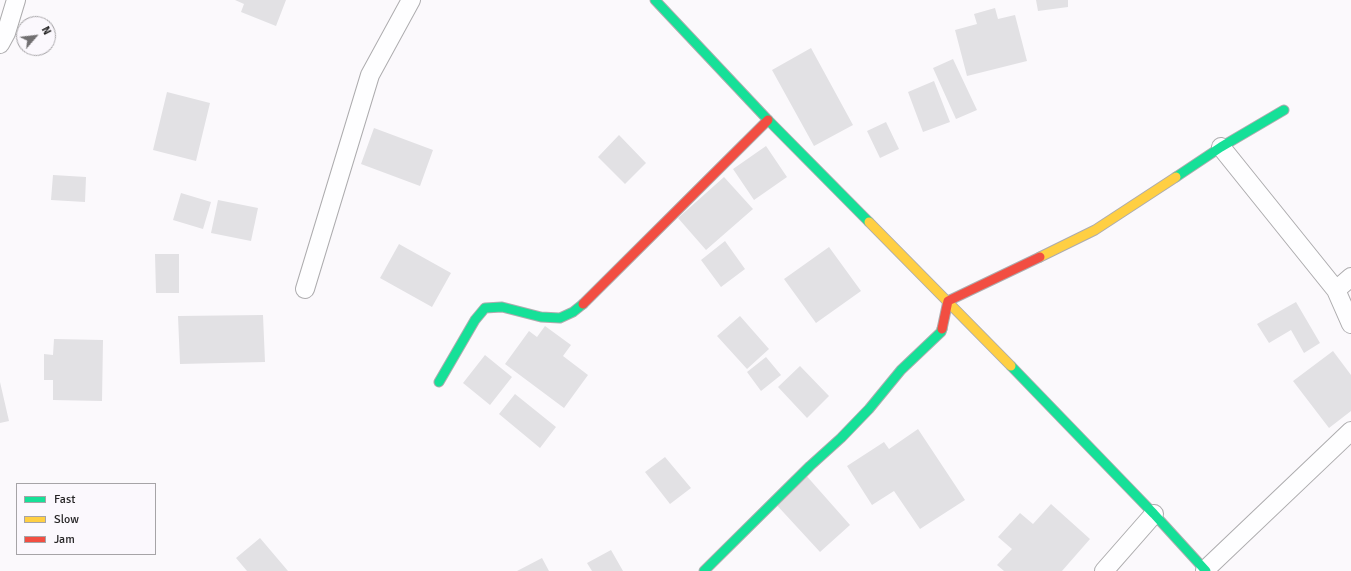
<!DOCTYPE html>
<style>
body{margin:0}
#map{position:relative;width:1351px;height:571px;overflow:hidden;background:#fbf9fc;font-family:Signika,sans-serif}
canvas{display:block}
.legend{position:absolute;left:16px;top:483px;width:140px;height:72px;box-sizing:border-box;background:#fbf8fd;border:1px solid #a6a4a7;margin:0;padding:5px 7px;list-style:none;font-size:12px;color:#262526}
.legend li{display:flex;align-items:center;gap:8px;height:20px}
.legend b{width:20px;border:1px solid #a6a4a7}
.north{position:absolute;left:16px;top:16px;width:40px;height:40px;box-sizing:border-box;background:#fbf8fd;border:1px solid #a6a4a7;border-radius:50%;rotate:62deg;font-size:11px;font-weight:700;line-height:16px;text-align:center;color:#262526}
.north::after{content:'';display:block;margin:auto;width:14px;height:18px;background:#716f71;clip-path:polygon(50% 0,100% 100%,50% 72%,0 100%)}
</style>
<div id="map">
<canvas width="1351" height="571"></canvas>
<ul class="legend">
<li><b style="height:5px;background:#16e098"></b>Fast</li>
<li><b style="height:5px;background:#ffcf43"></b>Slow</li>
<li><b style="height:5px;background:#f24e42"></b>Jam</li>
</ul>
<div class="north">N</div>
</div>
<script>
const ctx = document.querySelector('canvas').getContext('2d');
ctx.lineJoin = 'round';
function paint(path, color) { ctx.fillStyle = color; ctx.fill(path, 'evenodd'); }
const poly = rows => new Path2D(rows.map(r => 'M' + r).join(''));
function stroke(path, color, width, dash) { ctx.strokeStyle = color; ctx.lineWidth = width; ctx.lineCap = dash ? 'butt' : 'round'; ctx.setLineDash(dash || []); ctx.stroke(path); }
paint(poly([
 [235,0,286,0,276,26,241,12,244,4],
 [1036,0,1068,0,1068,7,1038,11],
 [995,8,998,19,1015,15,1027,61,967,76,955,30,977,24,974,14],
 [811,48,853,125,814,146,772,70],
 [953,59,977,110,956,119,933,68],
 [934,81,950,122,923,132,908,92],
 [167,92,210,103,196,161,153,150],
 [886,122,899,149,880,158,867,131],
 [374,128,433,150,420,186,361,164],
 [619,135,646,163,625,184,598,157],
 [766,146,787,177,754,200,733,169],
 [53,175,86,177,85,202,51,200],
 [724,177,753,209,706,250,678,218],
 [181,193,211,202,203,229,173,220],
 [218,200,258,208,251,241,211,233],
 [725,241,745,269,721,287,701,260],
 [399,244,451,273,432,307,380,278],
 [829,247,861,291,816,323,784,279],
 [155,254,179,254,179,293,156,293],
 [1296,302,1320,343,1304,353,1291,330,1269,343,1257,324],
 [263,315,265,362,180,364,178,316],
 [740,316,769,349,747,369,717,336],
 [545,326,571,345,563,356,588,375,564,408,505,364,529,331,537,337],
 [54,339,103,340,102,401,53,400,53,380,44,380,44,354,53,355],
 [1333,351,1351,375,1351,411,1329,428,1293,381],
 [485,355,512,377,490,405,463,383],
 [766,357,781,375,761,391,747,372],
 [800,366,829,396,807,418,778,387],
 [0,382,9,421,0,423],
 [515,394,556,427,540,448,499,414],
 [918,429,965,500,920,529,894,491,872,505,847,466,884,442,889,449],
 [665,457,691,488,670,504,645,472],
 [804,473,850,525,820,552,773,501],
 [1051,504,1090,539,1062,571,1004,571,997,565,1012,549,998,537,1020,513,1033,524],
 [260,538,288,571,247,571,236,558],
 [611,550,623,571,592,571,587,563],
 [542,558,549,571,517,571]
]), '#e2e1e4');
const street = poly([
 [0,44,6,33,16,0],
 [1221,147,1336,290,1351,324],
 [305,289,370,75,411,0],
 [1336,290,1351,277],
 [1205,570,1351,431],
 [1104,571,1154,514]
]);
const fast = poly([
 [655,0,768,120,869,222],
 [1176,177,1221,147,1284,110],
 [1011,366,1154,514,1206,571],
 [439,382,475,320,485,308,502,307,541,317,560,318,573,312,583,304],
 [704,571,810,466,841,438,869,409,901,370,941,332,942,329]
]);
const slow = poly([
 [869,222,1011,366],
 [1040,257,1095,230,1176,177]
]);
const jam = poly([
 [583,304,768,120],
 [942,329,948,301,1040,257]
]);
stroke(street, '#adacae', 20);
stroke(fast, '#adacae', 11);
stroke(slow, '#adacae', 11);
stroke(jam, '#adacae', 11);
stroke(street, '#fefeff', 18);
stroke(fast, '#16e098', 9);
stroke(slow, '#ffcf43', 9);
stroke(jam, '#f24e42', 9);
</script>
